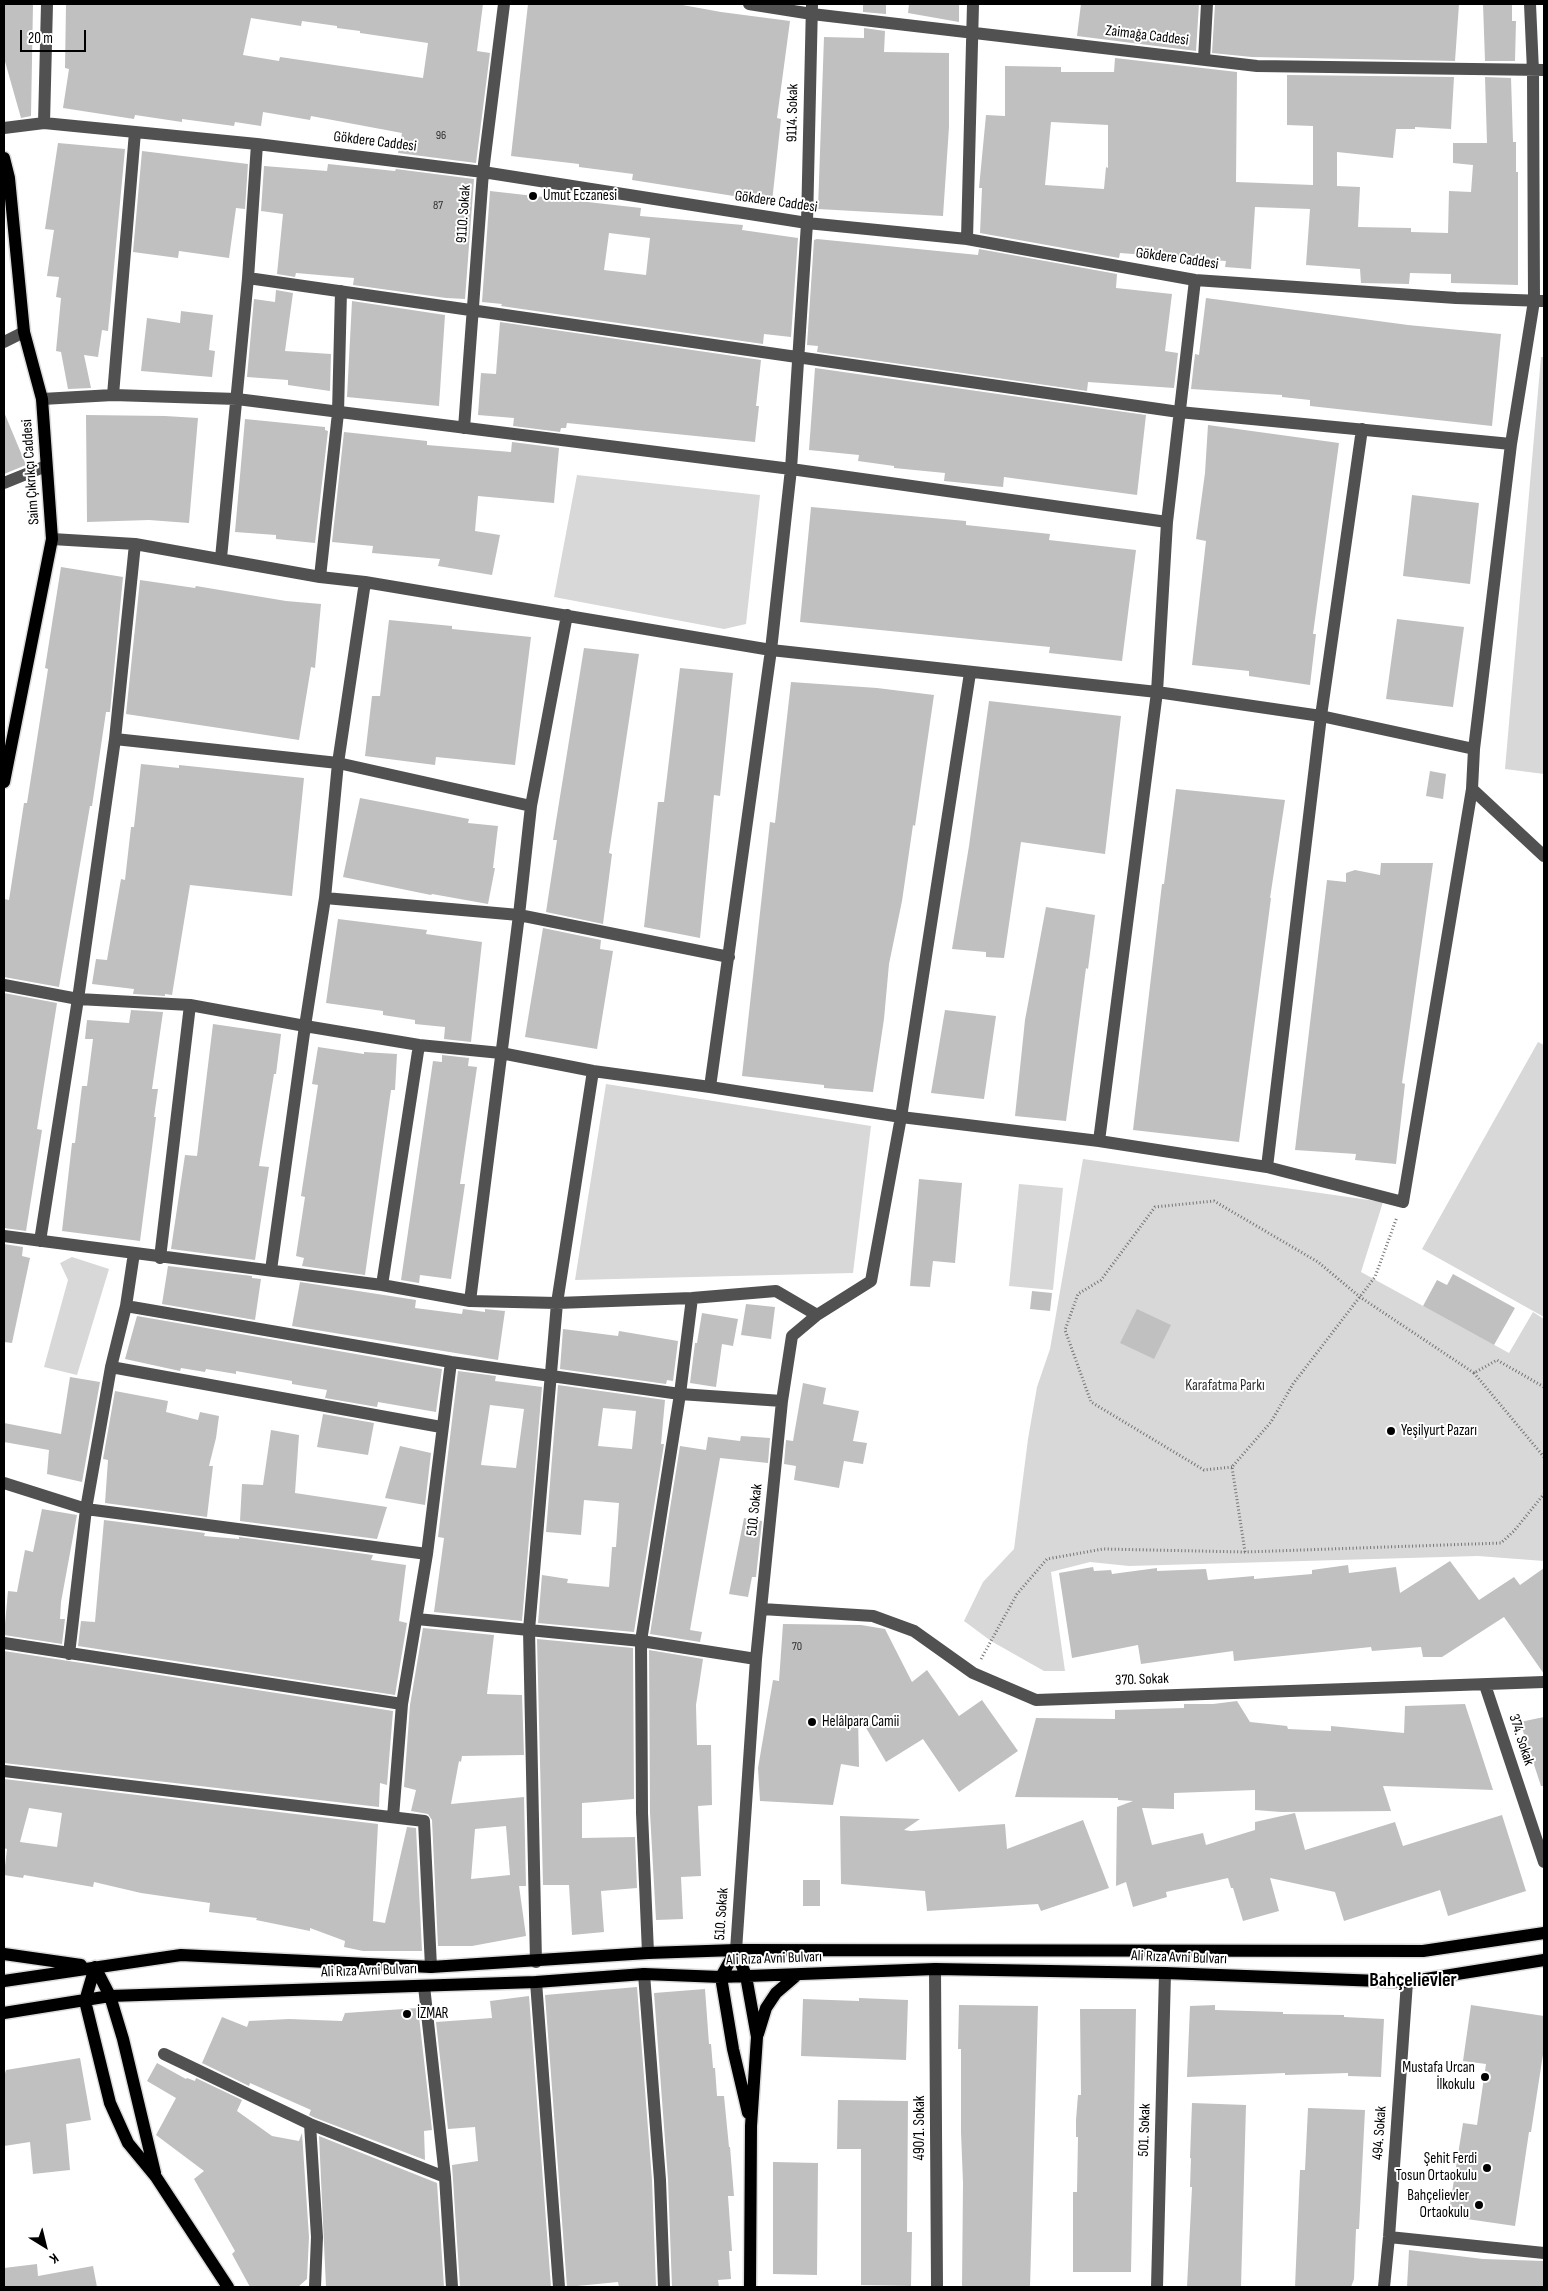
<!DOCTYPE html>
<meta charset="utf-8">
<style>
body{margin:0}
#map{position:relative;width:1548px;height:2291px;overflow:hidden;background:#fff;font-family:"Sofia Sans Condensed",sans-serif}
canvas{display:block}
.frame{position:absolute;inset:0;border:5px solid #000;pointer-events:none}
.north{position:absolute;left:20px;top:2221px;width:50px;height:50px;-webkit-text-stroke:4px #fff;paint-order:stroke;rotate:144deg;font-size:14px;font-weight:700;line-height:20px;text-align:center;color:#000}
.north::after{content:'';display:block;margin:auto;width:18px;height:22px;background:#000;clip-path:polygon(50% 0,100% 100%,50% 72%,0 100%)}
.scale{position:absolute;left:20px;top:30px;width:66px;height:22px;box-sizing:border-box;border:2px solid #000;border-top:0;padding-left:6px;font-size:15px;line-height:18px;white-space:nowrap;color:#000;-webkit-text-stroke:4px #fff;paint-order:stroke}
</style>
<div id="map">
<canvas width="1548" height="2291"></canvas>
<div class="frame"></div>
<div class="north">K</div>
<div class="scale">20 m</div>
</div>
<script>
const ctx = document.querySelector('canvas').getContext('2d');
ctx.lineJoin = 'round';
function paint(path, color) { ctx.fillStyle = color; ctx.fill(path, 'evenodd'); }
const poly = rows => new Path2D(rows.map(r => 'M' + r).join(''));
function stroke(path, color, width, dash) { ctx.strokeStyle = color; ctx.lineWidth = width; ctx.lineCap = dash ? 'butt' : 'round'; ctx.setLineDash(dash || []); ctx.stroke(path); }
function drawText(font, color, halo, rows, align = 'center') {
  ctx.font = font + ' "Sofia Sans Condensed",sans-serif'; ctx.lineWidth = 4; ctx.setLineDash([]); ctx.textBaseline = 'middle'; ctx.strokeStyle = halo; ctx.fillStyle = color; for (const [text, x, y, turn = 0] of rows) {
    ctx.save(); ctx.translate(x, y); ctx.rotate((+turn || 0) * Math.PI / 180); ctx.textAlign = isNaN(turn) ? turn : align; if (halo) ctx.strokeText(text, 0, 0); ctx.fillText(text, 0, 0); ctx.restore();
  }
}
paint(poly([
 [1541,357,1544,357,1544,774,1505,769],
 [577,475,760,495,746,624,724,629,554,597],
 [1538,1042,1544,1045,1544,1317,1422,1249],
 [606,1084,871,1126,853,1273,575,1280],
 [1083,1159,1383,1202,1361,1272,1509,1353,1533,1312,1544,1319,1544,1561,1478,1556,1129,1566,1090,1562,1051,1572,1065,1671,1044,1671,991,1641,964,1621,983,1582,1014,1549,1028,1439,1037,1387,1050,1349],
 [1019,1184,1063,1188,1053,1290,1009,1286],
 [72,1257,109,1269,77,1375,44,1367,68,1280,60,1263]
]), '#d8d8d8');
paint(poly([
 [4,4,33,4,31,116,21,118,4,58],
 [66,4,483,4,477,51,490,53,476,163,398,153,402,133,311,116,310,120,263,112,261,126,235,122,234,126,182,119,182,122,135,115,134,119,63,108,69,69,65,68],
 [251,18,301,26,302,21,337,26,337,28,360,31,360,33,428,43,423,78,280,57,279,61,243,55],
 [528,4,677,4,721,12,790,21,777,118,781,119,772,202,632,180,633,174,579,167,579,164,511,156],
 [863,4,886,4,886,14,863,12],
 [909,4,959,4,959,22,908,13],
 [1081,4,1199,4,1196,51,1077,36],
 [1215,4,1459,4,1455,61,1252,57,1212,53],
 [1483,4,1512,4,1512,21,1516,21,1515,61,1485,61],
 [864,28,885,31,884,52,949,53,949,127,943,216,818,209,824,37,864,38],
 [1115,58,1237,72,1236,182,1313,185,1313,126,1287,125,1287,75,1454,77,1451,129,1415,127,1415,129,1396,129,1393,158,1337,152,1337,186,1360,187,1358,227,1411,228,1411,232,1448,233,1449,191,1471,192,1473,165,1453,163,1453,143,1487,143,1485,77,1511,78,1513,142,1516,142,1516,172,1518,172,1518,285,1451,283,1451,274,1410,273,1409,284,1361,283,1360,269,1306,265,1310,209,1255,207,1251,269,1225,267,1226,261,1120,253,1119,258,980,233,982,188,979,188,986,115,1005,116,1005,66,1061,67,1061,72,1114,72],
 [1051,122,1108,125,1108,168,1106,167,1104,189,1045,185],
 [58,143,125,149,108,331,102,330,98,357,84,355,91,388,68,389,61,352,56,351,61,298,56,297,59,277,47,276,54,230,45,229],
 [142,151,248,164,245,209,236,208,229,258,179,251,178,258,133,252],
 [328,164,395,171,396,169,474,179,465,299,446,298,353,285,354,278,296,273,295,277,277,274,283,214,261,211,264,166,327,171],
 [490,191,641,208,640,216,743,225,742,230,798,238,791,337,764,334,763,344,501,306,502,304,482,302],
 [609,233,650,238,646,275,604,270],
 [817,239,978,255,979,249,1117,274,1116,288,1172,294,1165,351,1178,353,1174,388,1088,382,1087,391,817,352,818,346,807,345,814,240],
 [276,290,293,293,285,351,331,354,330,391,288,385,288,380,247,377,254,299,275,302],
 [1206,298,1408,325,1501,334,1492,426,1310,406,1310,400,1282,397,1282,395,1191,389,1195,354,1199,355],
 [352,301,445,315,439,406,347,397],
 [181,311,213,315,209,350,215,351,212,377,141,371,147,318,180,323],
 [500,322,761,360,756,406,759,406,755,442,567,423,566,428,561,428,560,432,513,426,514,418,478,415,481,373,496,374],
 [815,368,1146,415,1137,495,1004,477,1003,487,944,481,945,473,894,468,894,466,858,461,859,455,809,450],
 [4,412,26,465,4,474],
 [86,415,165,416,198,418,189,523,149,520,87,522],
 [245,419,325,427,325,430,328,431,315,543,276,539,276,535,235,532],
 [1208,425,1339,443,1313,634,1316,634,1310,685,1249,676,1249,671,1192,665,1206,541,1196,539,1205,473],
 [344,432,427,441,427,445,511,452,512,442,559,448,554,503,478,496,475,531,500,535,492,575,438,566,440,559,372,553,373,546,332,542],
 [1412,495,1479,503,1470,584,1403,576],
 [811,507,966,521,966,525,1050,534,1049,540,1136,550,1122,661,1049,653,1050,647,800,622],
 [61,567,123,577,110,712,106,712,92,806,90,806,59,987,4,977,4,899,9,900,24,803,27,803,48,669,45,668],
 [140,580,195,588,196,586,286,601,321,604,315,668,311,667,299,740,126,714],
 [1397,619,1464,627,1453,707,1386,699],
 [389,620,452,626,452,629,531,637,515,765,436,757,435,765,365,756,372,696,380,696],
 [584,648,639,654,609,853,612,854,603,924,546,912,557,840,553,840],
 [680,668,733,673,720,796,714,795,700,938,644,927,658,802,664,802],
 [791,682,877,688,934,695,915,826,913,825,902,901,889,964,884,1019,873,1092,824,1088,824,1085,742,1076,770,822,775,823],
 [989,701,1121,716,1105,854,1021,842,1004,958,986,957,986,952,952,949,969,846],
 [141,764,179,768,179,765,304,778,292,896,190,885,172,995,165,994,165,996,133,994,134,989,92,984,96,959,107,960,121,879,125,880,131,827,134,827],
 [1430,771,1446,774,1443,799,1426,796],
 [1176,789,1285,800,1270,898,1271,898,1239,1142,1133,1130,1162,884,1164,884],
 [360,798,469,819,468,823,498,826,493,868,495,868,488,904,432,894,431,895,343,877],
 [1381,863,1433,863,1402,1083,1405,1084,1396,1164,1355,1160,1356,1154,1295,1150,1327,880,1346,882,1346,873,1355,870,1380,875],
 [1046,907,1095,915,1088,969,1086,968,1066,1121,1015,1116,1025,1020],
 [338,919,427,930,426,934,482,942,471,1042,444,1039,445,1027,415,1024,415,1020,383,1015,383,1011,326,1003],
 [543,928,601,940,600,949,613,951,597,1049,525,1037],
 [4,993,57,1003,37,1129,42,1130,26,1231,4,1228],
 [131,1010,163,1012,152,1089,158,1089,154,1117,156,1117,140,1241,62,1231,72,1143,75,1143,82,1086,87,1086,93,1039,85,1039,87,1020,129,1023],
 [945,1010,996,1016,984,1099,931,1093],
 [213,1024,281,1034,276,1074,274,1074,259,1166,269,1167,255,1260,171,1249,185,1155,197,1156],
 [318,1047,364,1054,364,1052,397,1054,395,1090,391,1090,365,1275,302,1266,304,1258,296,1256,305,1197,301,1196,318,1085,312,1084],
 [442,1055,469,1058,468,1066,477,1067,460,1184,465,1184,451,1279,420,1275,419,1283,401,1280,433,1061,442,1062],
 [919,1179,962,1183,955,1263,933,1261,930,1287,910,1286],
 [4,1244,23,1247,22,1256,30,1258,12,1343,4,1342],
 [168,1266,252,1276,252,1278,261,1279,255,1320,162,1304],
 [1453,1274,1515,1308,1494,1345,1423,1306,1437,1280,1447,1285],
 [300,1282,416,1300,415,1308,462,1314,463,1309,485,1312,485,1309,505,1311,498,1360,292,1326],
 [1032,1291,1052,1293,1050,1311,1030,1309],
 [746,1304,775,1307,771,1339,741,1335],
 [1137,1309,1171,1325,1154,1359,1120,1343],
 [702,1313,738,1319,733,1346,722,1344,716,1387,690,1383,695,1343,697,1343],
 [137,1316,442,1369,436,1412,378,1402,377,1407,325,1398,327,1390,292,1384,292,1381,236,1371,236,1374,206,1369,205,1372,181,1368,180,1371,125,1359],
 [563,1329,618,1336,619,1331,678,1341,673,1381,667,1380,666,1384,560,1369],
 [458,1371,496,1376,495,1381,542,1387,522,1621,434,1612,444,1538,438,1537],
 [490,1405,524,1409,516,1468,481,1465],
 [70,1377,100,1382,82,1482,47,1474,49,1450,4,1442,4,1423,61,1434],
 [803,1383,826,1388,823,1404,859,1411,853,1441,867,1443,863,1464,844,1461,839,1488,794,1480,796,1466,784,1464,786,1440,793,1441],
 [558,1385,665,1400,661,1444,664,1444,634,1632,538,1623,542,1575,568,1579,567,1583,609,1587,612,1547,616,1547,619,1503,584,1500,581,1535,546,1532],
 [603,1408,636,1411,632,1449,598,1446],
 [115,1391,168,1401,166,1412,198,1420,200,1412,219,1416,216,1438,209,1466,213,1466,207,1517,105,1503,108,1460,103,1459],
 [323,1414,374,1423,368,1455,317,1447],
 [271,1430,299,1435,295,1493,387,1507,377,1539,240,1521,242,1484,263,1485],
 [741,1436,770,1438,768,1463,720,1458,690,1630,702,1632,700,1642,650,1634,680,1446,706,1450,708,1437,740,1441],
 [400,1446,431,1453,425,1505,385,1498],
 [42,1509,77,1515,61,1602,60,1619,65,1619,62,1644,4,1635,8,1591,17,1592,25,1550,33,1552],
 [744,1518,762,1521,756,1577,752,1577,748,1597,729,1594],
 [104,1520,205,1533,204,1536,239,1539,239,1537,373,1555,371,1560,406,1565,399,1621,407,1623,395,1695,78,1646,81,1621,95,1622],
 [1450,1561,1479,1600,1514,1577,1520,1585,1544,1568,1544,1674,1504,1617,1442,1657,1423,1657,1421,1647,1372,1651,1371,1647,1234,1661,1233,1651,1141,1664,1138,1645,1072,1658,1059,1573,1093,1567,1094,1571,1111,1570,1112,1574,1157,1568,1157,1571,1206,1569,1208,1580,1254,1576,1254,1579,1312,1574,1312,1570,1348,1565,1349,1573,1396,1567,1400,1593],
 [783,1624,861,1625,885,1629,912,1682,927,1670,959,1716,982,1700,1018,1751,959,1792,923,1739,886,1762,858,1714,859,1767,841,1764,833,1805,760,1801,758,1768,773,1680,779,1681],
 [423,1628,494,1635,487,1694,522,1695,524,1755,462,1756,461,1762,459,1761,451,1804,524,1797,526,1886,519,1886,526,1936,472,1946,438,1946,432,1820,428,1814,411,1811,416,1790,404,1787,410,1705],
 [506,1826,510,1875,471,1879,475,1829],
 [537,1639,633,1648,634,1799,582,1803,582,1838,635,1837,637,1888,601,1891,604,1932,572,1935,569,1885,543,1885],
 [649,1650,703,1659,696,1705,697,1745,711,1745,712,1805,698,1806,701,1876,681,1877,683,1919,656,1920,650,1813],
 [4,1651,393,1711,387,1785,380,1783,379,1807,4,1763],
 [1237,1701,1250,1722,1287,1726,1288,1729,1331,1731,1331,1726,1404,1733,1405,1706,1465,1704,1493,1790,1383,1786,1391,1811,1281,1812,1255,1810,1255,1790,1174,1793,1174,1809,1142,1808,1152,1845,1203,1833,1206,1845,1255,1830,1255,1822,1295,1813,1305,1850,1395,1822,1403,1846,1502,1815,1526,1891,1448,1916,1440,1890,1344,1921,1335,1892,1270,1878,1279,1911,1243,1921,1233,1888,1231,1888,1228,1878,1166,1892,1167,1897,1133,1907,1126,1882,1116,1886,1117,1807,1133,1801,1118,1800,1118,1798,1015,1797,1036,1718,1115,1719,1115,1710,1184,1708,1184,1704,1213,1704],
 [1544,1717,1544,1786,1541,1786,1520,1722],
 [4,1779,378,1824,373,1921,385,1923,407,1827,416,1828,422,1951,363,1951,344,1947,345,1941,310,1928,310,1931,256,1920,257,1918,209,1912,210,1903,141,1893,94,1882,93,1887,24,1875,23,1878,4,1875,7,1849,4,1848],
 [29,1808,62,1813,57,1847,20,1842],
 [840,1816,920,1819,904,1830,911,1831,1005,1824,1007,1849,1083,1820,1109,1888,1041,1911,1038,1904,927,1911,925,1891,841,1884],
 [803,1880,820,1880,820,1906,803,1906],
 [637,1987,652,2180,656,2287,619,2287,618,2282,567,2287,545,1995],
 [705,1989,709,2044,711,2044,713,2068,715,2068,717,2096,724,2096,729,2147,730,2147,734,2196,728,2196,732,2251,729,2251,731,2279,718,2280,719,2287,672,2287,668,2180,654,1993],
 [529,1996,551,2287,460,2287,452,2165,478,2161,475,2127,448,2129,436,2022,492,2018,490,2001],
 [859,1998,908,2000,906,2060,801,2056,803,1999,859,2001],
 [959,2005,1038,2006,1030,2287,962,2287,963,2183,961,2132,961,2049,958,2049],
 [1215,2005,1215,2010,1283,2012,1283,2014,1344,2015,1344,2017,1384,2019,1381,2077,1348,2076,1348,2073,1285,2075,1285,2073,1187,2077,1190,2006],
 [1471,2005,1544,2016,1544,2048,1531,2132,1529,2132,1515,2226,1453,2217,1454,2208,1450,2205,1463,2123,1477,2125,1486,2064,1463,2061],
 [418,2008,432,2130,424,2131,425,2160,313,2117,309,2115,311,2110,250,2083,249,2086,202,2063,222,2017,247,2027,249,2021,289,2019,342,2021,345,2013],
 [1080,2009,1136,2009,1131,2272,1073,2272,1073,2192,1077,2192,1078,2137,1076,2137,1076,2120,1078,2095,1081,2095],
 [80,2058,91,2120,66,2124,70,2170,33,2174,30,2142,4,2146,4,2077,6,2070],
 [157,2063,186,2079,187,2078,195,2081,196,2078,242,2100,237,2111,272,2136,299,2141,302,2133,309,2237,307,2279,298,2287,250,2287,232,2254,235,2251,194,2179,204,2171,156,2135,176,2098,147,2081],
 [838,2100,908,2101,907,2232,912,2232,911,2286,861,2285,861,2149,837,2149],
 [1192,2103,1246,2105,1241,2287,1187,2287,1192,2187,1190,2187,1191,2158,1190,2158],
 [1308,2108,1365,2110,1359,2229,1356,2229,1354,2279,1351,2287,1295,2287,1300,2170,1305,2170],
 [319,2136,437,2183,444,2287,326,2287],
 [773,2162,818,2163,817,2275,773,2274],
 [1409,2250,1483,2259,1544,2261,1544,2287,1407,2287],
 [37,2264,38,2276,93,2266,97,2287,4,2287,4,2268]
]), '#c0c0c0');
const major = poly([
 [4,158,9,178,24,332,42,399,52,539,4,782],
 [736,1950,746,1976,757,2037,751,2126,750,2287],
 [736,1950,721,1977,733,2049,748,2113],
 [4,1954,81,1965],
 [95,1967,85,2001,110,2103,128,2143,156,2177,228,2287],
 [95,1967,110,1996,123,2039,155,2173],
 [4,1981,181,1955,431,1967,648,1953,736,1950,1423,1951,1544,1933],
 [4,2013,110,1996,536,1982,644,1974,721,1977,935,1969,1165,1973,1407,1982,1544,1960],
 [758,2034,766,2008,776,1993,797,1975]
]);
stroke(major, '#dbdbdb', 15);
stroke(poly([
 [1474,1373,1544,1457],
 [1232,1467,1204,1470,1091,1402,1065,1330,1078,1294,1101,1280,1155,1207,1214,1201,1318,1262,1360,1297,1474,1373,1497,1360,1544,1387],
 [1245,1552,1232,1467,1271,1422,1293,1384,1375,1277,1397,1217],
 [981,1659,1017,1594,1047,1559,1103,1549,1245,1552,1501,1543,1514,1531,1544,1494]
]), '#737373', 3, [1, 2.5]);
stroke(poly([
 [749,4,812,14,1257,66,1544,70],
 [1204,59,1207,4],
 [44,123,47,4],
 [4,128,44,123,257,144,483,172,807,223,967,239,1195,280,1456,298,1544,301],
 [967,239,973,4],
 [248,278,257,144],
 [4,342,24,332],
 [113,395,135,132],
 [42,399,113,395,237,399,791,469,1167,522],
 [464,428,483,172,504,4],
 [4,483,46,466],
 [52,539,135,544,320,577,365,582,771,650,1157,692,1321,716,1474,749],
 [221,558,248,278,1179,412,1511,444],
 [320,577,338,413,341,291],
 [115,739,338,763,531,806],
 [1472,789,1544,856],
 [325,898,519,915,729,957],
 [4,985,78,999,190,1005,305,1026,419,1045,501,1053,593,1071,710,1087,901,1117,1099,1141,1267,1167,1403,1202,1472,789,1474,749,1511,444,1534,301,1533,71,1530,4],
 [710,1087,771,650,791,469,807,223,812,4],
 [1099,1141,1157,692,1167,522,1195,280],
 [1267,1167,1321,716,1362,429],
 [4,1236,382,1285,470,1301,557,1303,692,1298,776,1291,817,1315],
 [40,1241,78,999,115,739,135,544],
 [160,1258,190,1005],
 [271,1270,305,1026,325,898,338,763,365,582],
 [382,1285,419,1045],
 [470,1301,519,915,531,806,567,615],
 [126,1306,451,1362,680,1394,782,1401],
 [111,1367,441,1427],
 [4,1483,86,1509,427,1554],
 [762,1609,873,1616,914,1631,973,1673,1036,1700,1544,1682],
 [417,1619,641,1641,756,1659],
 [4,1643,402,1704],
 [69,1654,86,1509,111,1367,126,1306,134,1253],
 [1485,1685,1544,1862],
 [4,1771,424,1821,431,1967],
 [393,1817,402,1704,427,1554,451,1362],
 [736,1950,756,1659,782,1401,792,1336,817,1315,871,1281,901,1117,970,673],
 [648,1953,642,1813,641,1641,680,1394,692,1298],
 [536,1962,529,1630,557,1303,593,1071],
 [935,1969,937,2287],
 [644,1974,660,2180,664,2287],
 [536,1982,559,2287],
 [424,1986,445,2177,452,2287],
 [164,2054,310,2124,445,2177],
 [310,2124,317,2237,315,2287],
 [1389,2237,1544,2253],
 [1157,2287,1165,1973],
 [1384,2287,1389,2237,1407,1982]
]), '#515151', 12);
stroke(major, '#000', 12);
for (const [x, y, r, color] of [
 [533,196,5,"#000"],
 [1391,1431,5,"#000"],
 [812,1722,5,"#000"],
 [407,2014,5,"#000"],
 [1485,2077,5,"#000"],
 [1487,2168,5,"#000"],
 [1479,2205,5,"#000"]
]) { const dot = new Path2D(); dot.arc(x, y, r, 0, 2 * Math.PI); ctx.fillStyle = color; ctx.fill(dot); stroke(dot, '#fff', 2); }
drawText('12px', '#303030', null, [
 ["96",441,136],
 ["87",438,206],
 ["70",797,1647]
]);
drawText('15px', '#000', '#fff', [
 ["Zaimağa Caddesi",1147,36,7],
 ["9114. Sokak",793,113,-89],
 ["Gökdere Caddesi",375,142,7],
 ["Gökdere Caddesi",776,202,8],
 ["9110. Sokak",464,214,-86],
 ["Gökdere Caddesi",1177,259,8],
 ["Saim Çıkrıkçı Caddesi",31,472,-94],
 ["510. Sokak",755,1510,-84],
 ["370. Sokak",1142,1680,-2],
 ["374. Sokak",1521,1740,72],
 ["510. Sokak",722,1914,-86],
 ["Ali Rıza Avni Bulvarı",1179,1958,2],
 ["Ali Rıza Avni Bulvarı",774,1959,-2],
 ["Ali Rıza Avni Bulvarı",369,1971,-2],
 ["490/1. Sokak",920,2128,-90],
 ["501. Sokak",1145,2130,-88],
 ["494. Sokak",1380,2133,-86]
]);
drawText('15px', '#000', '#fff', [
 ["Umut Eczanesi",543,196],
 ["Yeşilyurt Pazarı",1401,1431],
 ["Helâlpara Camii",822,1722],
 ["İZMAR",417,2014],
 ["Mustafa Urcan",1475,2068,"right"],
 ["İlkokulu",1475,2085,"right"],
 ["Şehit Ferdi",1477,2159,"right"],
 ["Tosun Ortaokulu",1477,2176,"right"],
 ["Bahçelievler",1469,2196,"right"],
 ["Ortaokulu",1469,2213,"right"]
], 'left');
drawText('15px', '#2f2f2f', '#fff', [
 ["Karafatma Parkı",1225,1386]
]);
drawText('bold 20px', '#000', '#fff', [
 ["Bahçelievler",1413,1981]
]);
</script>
